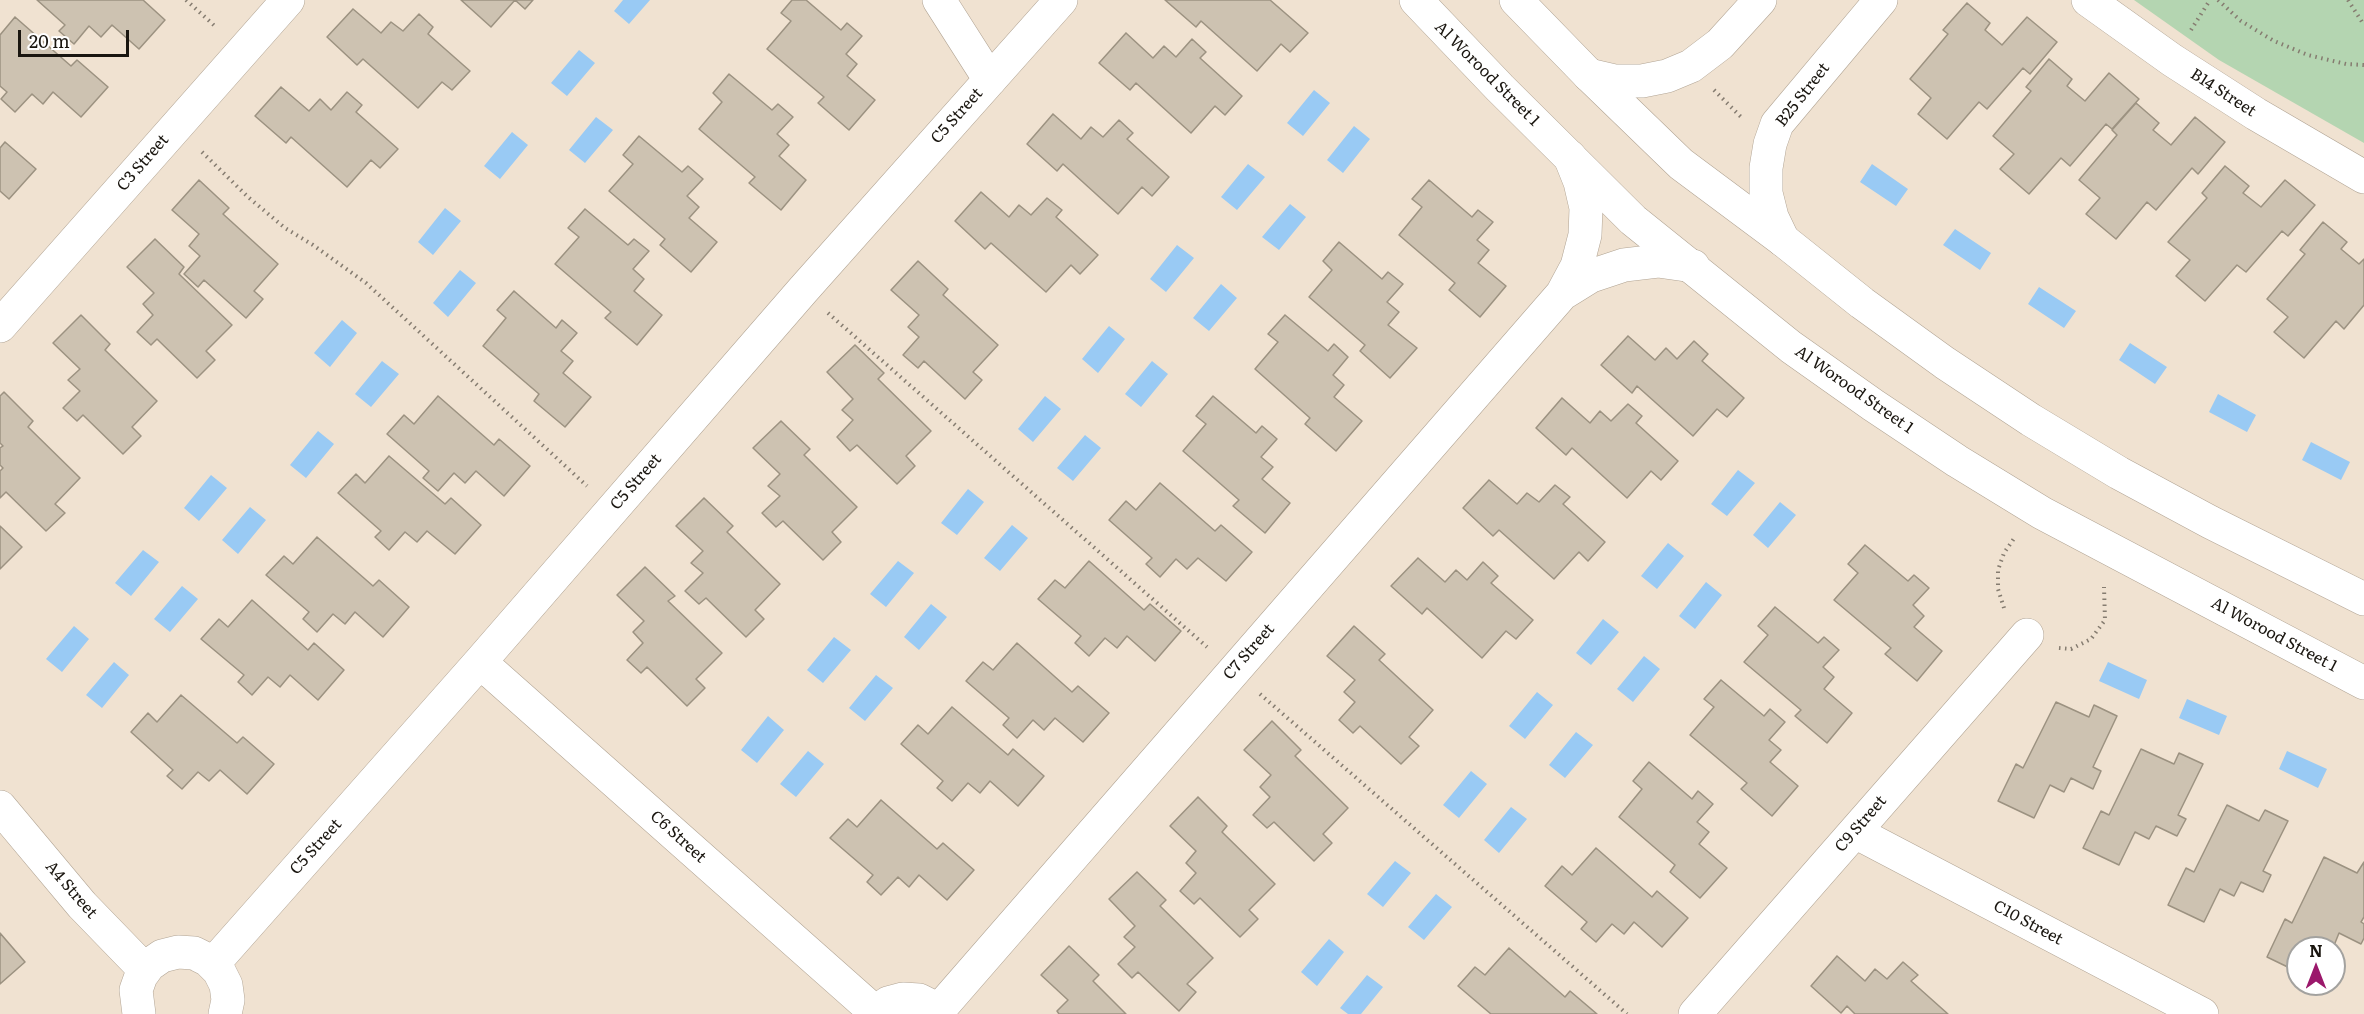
<!DOCTYPE html>
<style>
body{margin:0}
#map{position:relative;width:2364px;height:1014px;overflow:hidden;background:#f0e2d1;font-family:Literata,serif}
canvas{display:block}
.north{position:absolute;left:2286px;top:936px;width:60px;height:60px;box-sizing:border-box;background:#fff;border:2px solid #a3a29f;border-radius:50%;rotate:0deg;font-size:16px;font-weight:700;line-height:24px;text-align:center;color:#1a1610}
.north::after{content:'';display:block;margin:auto;width:21px;height:27px;background:#9b186b;clip-path:polygon(50% 0,100% 100%,50% 72%,0 100%)}
.scale{position:absolute;left:18px;top:30px;width:111px;height:27px;box-sizing:border-box;border:3px solid #1a1610;border-top:0;padding-left:8px;font-size:18px;line-height:21px;white-space:nowrap;color:#1a1610;-webkit-text-stroke:4px #fff;paint-order:stroke}
</style>
<div id="map">
<canvas width="2364" height="1014"></canvas>
<div class="north">N</div>
<div class="scale">20 m</div>
</div>
<script>
const ctx = document.querySelector('canvas').getContext('2d');
ctx.lineJoin = 'round';
function paint(path, color) { ctx.fillStyle = color; ctx.fill(path, 'evenodd'); }
const poly = rows => new Path2D(rows.map(r => 'M' + r).join(''));
function stroke(path, color, width, dash) { ctx.strokeStyle = color; ctx.lineWidth = width; ctx.lineCap = dash ? 'butt' : 'round'; ctx.setLineDash(dash || []); ctx.stroke(path); }
function drawText(font, color, halo, rows, align = 'center') {
  ctx.font = font + ' Literata,serif'; ctx.lineWidth = 6; ctx.setLineDash([]); ctx.textBaseline = 'middle'; ctx.strokeStyle = halo; ctx.fillStyle = color; for (const [text, x, y, turn = 0] of rows) {
    ctx.save(); ctx.translate(x, y); ctx.rotate((+turn || 0) * Math.PI / 180); ctx.textAlign = isNaN(turn) ? turn : align; if (halo) ctx.strokeText(text, 0, 0); ctx.fillText(text, 0, 0); ctx.restore();
  }
}
paint(poly([
 [2134,0,2364,0,2364,143,2219,60]
]), '#b4d5b1');
paint(poly([
 [623,0,650,0,629,24,614,11],
 [579,50,595,63,567,96,551,83],
 [1314,90,1330,103,1303,136,1287,123],
 [596,117,613,130,585,163,569,150],
 [1354,126,1370,139,1343,173,1327,160],
 [512,132,528,145,500,179,484,166],
 [1248,164,1265,177,1237,210,1221,197],
 [1872,164,1908,189,1896,206,1860,182],
 [1290,204,1306,217,1279,250,1262,237],
 [445,208,461,221,433,255,418,242],
 [1955,229,1991,253,1980,270,1943,245],
 [1177,245,1194,258,1166,292,1150,279],
 [460,270,476,283,448,317,433,303],
 [1221,284,1237,298,1209,331,1193,318],
 [2039,287,2076,311,2064,328,2028,304],
 [342,320,357,333,330,367,314,353],
 [1109,326,1125,339,1098,373,1082,359],
 [2130,343,2167,367,2155,384,2119,360],
 [382,361,399,374,371,407,355,394],
 [1152,361,1168,374,1141,407,1125,394],
 [2218,394,2256,415,2247,432,2209,412],
 [1045,396,1061,409,1033,442,1018,429],
 [318,431,334,444,306,478,290,465],
 [1085,435,1101,448,1073,481,1057,468],
 [2311,442,2350,462,2341,480,2302,460],
 [1738,470,1755,483,1727,516,1711,504],
 [211,475,227,488,199,521,184,508],
 [968,489,984,502,957,535,941,523],
 [1780,502,1796,515,1768,548,1753,535],
 [250,507,266,520,238,554,222,540],
 [1012,525,1028,538,1000,571,984,558],
 [1668,543,1684,556,1657,589,1641,576],
 [143,550,159,562,131,596,115,583],
 [898,561,914,573,886,607,870,594],
 [1706,582,1722,595,1695,629,1679,616],
 [182,586,198,599,170,632,154,619],
 [931,604,947,617,919,650,904,637],
 [1603,619,1619,632,1591,665,1576,653],
 [74,626,89,639,62,672,46,659],
 [834,637,851,650,823,683,807,670],
 [1644,656,1660,669,1633,702,1617,689],
 [114,662,129,675,102,708,86,695],
 [2108,662,2147,680,2139,699,2099,681],
 [876,675,893,688,865,721,849,708],
 [1537,692,1553,705,1525,739,1509,726],
 [2187,699,2227,716,2219,735,2179,718],
 [768,716,784,730,757,763,741,750],
 [1576,732,1593,745,1565,778,1549,765],
 [808,751,824,764,796,797,780,784],
 [2287,751,2327,769,2318,788,2279,769],
 [1471,771,1487,784,1459,818,1443,805],
 [1511,807,1527,819,1499,853,1484,840],
 [1395,861,1411,873,1383,907,1367,894],
 [1436,894,1452,907,1424,940,1408,927],
 [1329,939,1344,952,1317,986,1301,972],
 [1367,975,1383,987,1361,1014,1348,1014,1340,1008]
]), '#99caf4');
const building = poly([
 [37,0,143,0,165,20,139,49,112,25,101,37,89,26,74,44,59,31,65,25,37,0],
 [461,0,533,0,525,9,515,0,491,27,461,0],
 [792,0,806,0,841,30,847,23,862,36,846,54,857,64,847,76,875,100,849,130,818,103,824,97,767,49,791,21,781,13,792,0],
 [1165,0,1270,0,1308,33,1290,52,1281,44,1257,71,1201,21,1196,27,1165,0],
 [1967,3,1990,23,1985,30,2002,45,2027,17,2057,42,2030,74,2023,68,1987,109,1979,102,1947,139,1918,114,1931,98,1910,79,1948,34,1943,30,1967,3],
 [353,9,381,33,391,22,403,31,419,14,433,27,428,34,470,71,452,90,442,82,418,108,363,59,357,65,327,37,353,9],
 [15,17,71,66,77,60,108,87,81,117,53,92,43,104,32,94,15,112,1,99,7,92,0,86,0,35,15,17],
 [1126,33,1153,58,1164,46,1176,57,1192,39,1206,52,1200,58,1242,96,1225,115,1215,106,1191,133,1136,83,1130,90,1099,63,1126,33],
 [2049,59,2072,79,2067,86,2085,101,2109,73,2139,99,2112,129,2106,124,2070,166,2061,158,2029,194,2000,169,2014,154,1993,136,2031,91,2026,87,2049,59],
 [729,74,772,110,778,104,793,117,777,134,789,145,779,156,806,180,781,210,749,183,755,177,699,129,722,102,713,93,729,74],
 [281,87,309,111,320,99,331,110,347,92,362,105,356,112,398,149,380,168,371,160,347,187,291,137,286,143,255,116,281,87],
 [2136,103,2159,123,2153,130,2171,145,2195,117,2225,142,2198,174,2192,168,2156,210,2147,202,2116,239,2086,214,2100,198,2079,180,2117,135,2112,130,2136,103],
 [1053,114,1081,139,1091,127,1103,137,1119,120,1133,133,1127,139,1169,177,1152,196,1142,187,1118,214,1063,164,1057,171,1027,144,1053,114],
 [639,136,682,172,688,166,703,179,687,196,699,207,689,218,717,242,691,272,660,245,665,239,609,191,633,164,623,155,639,136],
 [5,142,36,169,9,199,0,191,0,148,5,142],
 [2225,166,2249,186,2243,193,2261,207,2285,180,2315,205,2288,236,2282,231,2246,272,2237,265,2205,301,2176,276,2190,260,2168,242,2207,198,2202,193,2225,166],
 [199,180,229,208,223,214,278,264,254,291,263,299,246,318,204,280,198,287,184,274,200,256,189,246,199,234,172,210,199,180],
 [1429,180,1472,217,1478,210,1493,222,1477,240,1489,250,1478,263,1506,286,1480,317,1449,290,1455,283,1399,235,1422,207,1412,199,1429,180],
 [981,192,1009,217,1019,205,1031,215,1047,198,1062,210,1056,217,1098,255,1080,274,1071,265,1046,292,991,243,985,249,955,221,981,192],
 [585,209,628,245,634,239,649,251,633,269,644,279,634,291,662,315,637,345,605,318,611,312,555,264,579,237,568,228,585,209],
 [2323,222,2347,242,2341,249,2359,264,2364,259,2364,305,2344,329,2336,321,2304,358,2274,332,2288,317,2267,299,2305,254,2300,250,2323,222],
 [155,239,184,267,179,274,232,325,206,351,215,360,197,378,157,339,151,345,137,332,153,315,143,304,154,293,127,267,155,239],
 [1339,242,1382,279,1388,272,1403,284,1387,302,1399,312,1388,325,1417,348,1390,378,1360,351,1365,345,1309,297,1332,270,1323,261,1339,242],
 [918,261,948,289,943,295,998,345,973,372,982,380,965,399,924,361,918,368,903,355,919,337,908,327,919,315,891,290,918,261],
 [514,291,556,328,562,320,577,333,561,351,573,361,563,373,591,397,565,427,534,401,539,394,483,346,506,318,497,310,514,291],
 [81,315,110,344,105,350,157,401,132,427,141,436,123,454,83,415,77,421,63,408,80,391,68,380,80,369,53,343,81,315],
 [1285,315,1328,351,1334,344,1348,357,1333,375,1344,385,1334,397,1362,421,1336,451,1305,424,1310,418,1255,369,1278,342,1268,334,1285,315],
 [1628,336,1655,360,1666,348,1677,359,1694,341,1708,354,1702,361,1744,398,1727,417,1717,409,1693,436,1637,386,1632,393,1601,365,1628,336],
 [855,345,884,373,878,379,931,431,906,456,915,466,897,484,857,445,850,451,837,437,853,420,842,410,853,399,827,372,855,345],
 [4,392,33,421,28,427,80,478,55,504,65,513,46,531,6,492,0,498,0,471,3,468,0,465,0,448,3,446,0,443,0,396,4,392],
 [438,396,494,445,499,439,530,466,504,496,476,471,465,483,454,473,438,491,423,478,429,471,387,434,404,415,414,424,438,396],
 [1213,396,1256,433,1262,426,1277,439,1261,457,1273,467,1262,479,1290,503,1265,533,1233,506,1239,500,1183,451,1206,424,1196,416,1213,396],
 [1562,398,1590,423,1600,411,1611,421,1628,404,1642,416,1636,423,1678,461,1661,480,1651,471,1627,498,1572,448,1566,455,1536,428,1562,398],
 [781,421,810,449,804,455,857,507,832,532,841,542,823,560,783,521,776,527,762,513,780,496,768,486,780,474,753,448,781,421],
 [389,456,445,504,451,498,481,525,455,554,427,531,417,542,405,532,389,550,375,537,381,531,338,493,356,474,365,483,389,456],
 [1489,480,1517,504,1527,493,1539,502,1555,485,1570,497,1563,504,1605,542,1588,561,1579,552,1554,579,1499,530,1493,536,1463,508,1489,480],
 [1160,483,1215,531,1221,525,1252,552,1226,581,1198,558,1187,569,1176,559,1160,577,1146,564,1152,558,1109,520,1126,501,1136,510,1160,483],
 [704,498,733,526,727,532,780,584,755,610,764,619,746,637,706,598,699,604,685,591,703,573,691,563,703,551,676,526,704,498],
 [0,526,22,547,0,569,0,526],
 [317,537,373,586,379,580,409,607,383,637,355,612,345,624,333,614,317,632,303,619,309,612,266,575,284,556,293,564,317,537],
 [1865,545,1908,581,1914,575,1929,588,1913,605,1924,616,1914,627,1942,651,1917,681,1885,654,1891,648,1834,600,1858,573,1848,564,1865,545],
 [1418,558,1445,582,1456,570,1467,580,1483,562,1498,576,1491,583,1533,620,1516,639,1506,631,1482,658,1427,608,1422,614,1391,586,1418,558],
 [1089,561,1144,610,1150,604,1181,631,1155,661,1127,636,1117,648,1105,638,1089,656,1075,643,1081,636,1038,599,1055,580,1065,588,1089,561],
 [645,567,675,596,668,601,722,653,696,679,705,688,687,706,647,667,641,673,627,660,643,643,633,632,644,621,617,595,645,567],
 [252,600,308,650,314,643,344,670,318,700,290,675,280,687,268,677,252,695,238,682,244,675,201,639,219,619,228,627,252,600],
 [1775,607,1818,643,1824,637,1839,650,1823,667,1834,677,1824,689,1852,713,1827,743,1795,716,1801,710,1744,662,1768,635,1758,626,1775,607],
 [1354,626,1385,654,1379,660,1433,710,1409,737,1419,746,1401,764,1360,726,1353,733,1339,720,1355,702,1344,692,1355,680,1327,656,1354,626],
 [1017,643,1072,692,1078,686,1109,713,1083,742,1055,718,1044,730,1033,720,1017,738,1003,725,1009,718,966,681,983,662,993,670,1017,643],
 [1721,680,1764,716,1770,709,1785,722,1769,740,1781,750,1770,762,1798,786,1772,816,1741,789,1747,783,1690,735,1714,707,1704,699,1721,680],
 [181,695,237,743,243,737,274,764,247,794,220,770,209,781,198,772,182,789,167,776,173,770,131,732,148,713,157,722,181,695],
 [2056,702,2089,717,2094,705,2117,716,2093,767,2101,771,2093,789,2071,778,2064,792,2050,785,2034,818,1998,801,2016,764,2023,768,2056,702],
 [952,707,1008,755,1013,749,1044,776,1018,806,990,781,980,793,968,783,952,801,937,788,943,781,901,744,918,725,928,734,952,707],
 [1272,721,1301,750,1295,756,1348,808,1323,834,1332,843,1314,861,1274,822,1267,828,1253,815,1270,797,1260,787,1271,775,1244,750,1272,721],
 [2141,749,2174,764,2179,753,2203,764,2178,815,2186,819,2177,836,2156,826,2149,839,2135,832,2119,865,2083,848,2101,811,2109,815,2141,749],
 [1649,762,1692,799,1698,791,1713,804,1697,822,1709,832,1699,844,1727,868,1700,898,1670,872,1675,865,1619,817,1642,789,1633,781,1649,762],
 [1198,797,1227,826,1222,832,1275,884,1249,910,1258,919,1240,937,1200,898,1194,904,1180,891,1196,873,1186,863,1196,851,1170,826,1198,797],
 [881,800,937,849,943,843,974,870,947,900,919,875,909,887,898,877,881,895,867,882,873,875,830,838,848,819,857,827,881,800],
 [2227,805,2259,821,2265,810,2288,821,2263,871,2271,875,2263,892,2241,882,2234,896,2220,889,2204,922,2168,905,2186,868,2194,872,2227,805],
 [1596,848,1652,897,1657,891,1688,918,1662,947,1634,922,1624,934,1612,924,1596,942,1581,929,1587,922,1545,886,1562,866,1572,875,1596,848],
 [2324,857,2357,873,2364,862,2364,917,2361,922,2364,924,2364,938,2361,944,2339,933,2333,948,2318,940,2315,948,2298,948,2298,972,2267,957,2285,919,2292,923,2324,857],
 [1137,872,1166,900,1160,906,1213,958,1187,984,1196,992,1179,1011,1138,972,1132,978,1118,964,1135,947,1124,937,1135,926,1109,899,1137,872],
 [0,933,25,962,0,984,0,933],
 [1069,946,1099,975,1093,981,1126,1014,1059,1014,1057,1011,1068,1000,1041,975,1069,946],
 [1509,948,1565,997,1570,991,1597,1014,1491,1014,1458,986,1475,967,1485,975,1509,948],
 [1837,956,1865,981,1875,969,1887,979,1903,962,1918,975,1911,981,1948,1014,1855,1014,1847,1006,1841,1013,1811,986,1837,956]
]);
paint(building, '#cdc2b1');
stroke(building, '#9c9281', 1.5);
const minor = poly([
 [939,0,990,80],
 [2088,0,2172,60,2256,114,2364,177],
 [1589,75,1615,81,1642,81,1667,76,1691,66,1720,44,1760,0],
 [1783,240,1772,217,1766,193,1766,168,1770,144,1777,124,1881,0],
 [1562,294,1591,276,1624,265,1658,261,1693,266],
 [0,326,288,0],
 [480,662,875,1012],
 [0,807,82,905,145,970],
 [1855,832,2202,1014],
 [213,964,480,662,803,290,1061,0],
 [938,1011,1562,294,1577,266,1585,235,1586,208,1580,182,1570,157],
 [139,1014,136,990,141,976,149,965,162,956,178,952,194,953,208,960,219,971,226,985,228,1000,225,1014],
 [874,1014,888,1003,903,999,919,1000,933,1007,941,1014],
 [1695,1014,2027,635]
]);
const tertiary = poly([
 [1416,0,1500,88,1633,220,1791,347,1873,405,1957,461,2042,513,2364,683],
 [1516,0,1589,75,1681,164,1783,240,1862,303,1945,363,2031,420,2119,473,2210,522,2364,599]
]);
stroke(minor, '#b1a494', 34);
stroke(tertiary, '#b1a494', 34);
stroke(poly([
 [186,0,217,28],
 [2218,0,2241,21,2274,41,2308,55,2346,64,2364,65],
 [2348,0,2364,25],
 [2191,30,2210,0],
 [1714,90,1741,117],
 [202,152,248,197,285,228,313,245,366,283,587,486],
 [828,313,1207,647],
 [2004,608,1998,589,1998,570,2004,553,2015,537],
 [2059,648,2071,649,2091,639,2105,620,2104,587],
 [1260,694,1627,1014]
]), '#857c70', 4, [1.5, 4.5]);
stroke(minor, '#fff', 33);
stroke(tertiary, '#fff', 33);
drawText('16px', '#1a1610', '#fff', [
 ["Al Worood Street 1",1487,74,45],
 ["B14 Street",2223,93,33],
 ["B25 Street",1803,95,-52],
 ["C5 Street",957,116,-48],
 ["C3 Street",143,163,-49],
 ["Al Worood Street 1",1854,390,35],
 ["C5 Street",636,482,-49],
 ["Al Worood Street 1",2274,635,28],
 ["C7 Street",1249,652,-49],
 ["C9 Street",1861,824,-49],
 ["C6 Street",678,837,42],
 ["C5 Street",316,847,-48],
 ["A4 Street",71,890,49],
 ["C10 Street",2028,923,28]
]);
</script>
